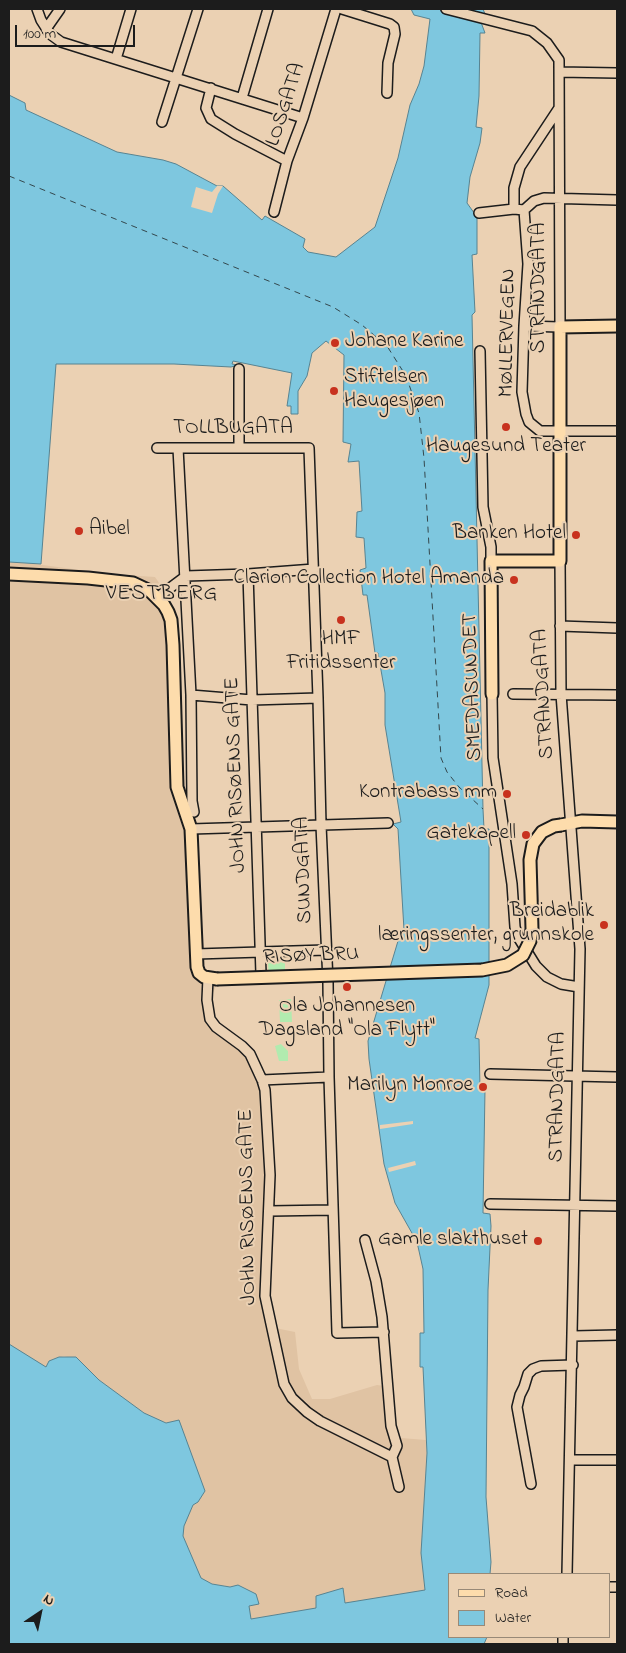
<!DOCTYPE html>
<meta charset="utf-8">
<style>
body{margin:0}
#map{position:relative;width:626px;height:1653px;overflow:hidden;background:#ebd1b3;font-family:"Indie Flower",sans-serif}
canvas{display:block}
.frame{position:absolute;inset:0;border:10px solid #1c1c1c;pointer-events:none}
.legend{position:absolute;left:448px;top:1573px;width:162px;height:65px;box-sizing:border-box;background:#ebd1b3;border:1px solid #988977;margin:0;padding:6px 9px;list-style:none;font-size:15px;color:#1c1c1c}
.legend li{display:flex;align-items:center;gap:10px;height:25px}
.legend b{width:25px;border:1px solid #988977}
.north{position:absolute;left:15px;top:1588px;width:50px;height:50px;-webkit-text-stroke:4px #ebd1b3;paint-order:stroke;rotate:34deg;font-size:14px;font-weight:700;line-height:20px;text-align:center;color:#1c1c1c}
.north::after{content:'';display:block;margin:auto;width:18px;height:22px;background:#1c1c1c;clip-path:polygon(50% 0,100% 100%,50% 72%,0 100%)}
.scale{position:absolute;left:15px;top:25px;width:120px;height:22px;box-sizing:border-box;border:2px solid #1c1c1c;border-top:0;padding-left:6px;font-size:15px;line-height:18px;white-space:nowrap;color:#1c1c1c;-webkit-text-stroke:4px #ebd1b3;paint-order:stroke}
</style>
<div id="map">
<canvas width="626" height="1653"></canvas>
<div class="frame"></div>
<ul class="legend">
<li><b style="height:6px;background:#fddcac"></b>Road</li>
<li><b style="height:14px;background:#7ec7df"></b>Water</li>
</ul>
<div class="north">N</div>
<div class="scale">100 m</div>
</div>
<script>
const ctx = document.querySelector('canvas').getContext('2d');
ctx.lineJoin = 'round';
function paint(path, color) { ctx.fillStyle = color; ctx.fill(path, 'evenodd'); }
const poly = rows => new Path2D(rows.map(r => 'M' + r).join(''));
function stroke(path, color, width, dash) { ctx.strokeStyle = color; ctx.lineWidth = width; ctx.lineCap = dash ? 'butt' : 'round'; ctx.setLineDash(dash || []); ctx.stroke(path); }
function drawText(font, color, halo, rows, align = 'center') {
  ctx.font = font + ' "Indie Flower",sans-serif'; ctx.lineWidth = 4; ctx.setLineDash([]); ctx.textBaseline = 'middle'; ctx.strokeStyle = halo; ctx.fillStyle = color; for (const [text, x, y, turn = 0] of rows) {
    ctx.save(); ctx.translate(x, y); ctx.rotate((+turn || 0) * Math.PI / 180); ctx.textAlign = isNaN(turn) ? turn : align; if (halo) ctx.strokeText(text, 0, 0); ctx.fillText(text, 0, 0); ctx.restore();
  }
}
paint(poly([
 [9,562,35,564,110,574,155,577,170,599,183,792,186,817,195,823,199,962,207,976,219,979,207,1007,208,1013,252,1052,263,1078,272,1122,270,1173,273,1205,273,1223,266,1238,265,1282,275,1328,295,1332,299,1369,312,1399,330,1399,377,1385,385,1386,390,1433,401,1438,426,1440,427,1452,421,1553,425,1590,345,1604,343,1590,316,1608,251,1619,232,1587,201,1582,183,1536,182,1525,193,1505,169,1423,153,1419,126,1401,99,1380,77,1360,64,1356,56,1358,49,1361,47,1370,9,1345]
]), '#e0c3a3');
paint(poly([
 [285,962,285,976,269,976,268,963],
 [291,999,292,1022,280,1022,279,1000],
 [281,1044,288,1051,288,1061,279,1061,275,1046]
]), '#b1ebaf');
const water = poly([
 [411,9,483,9,485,14,479,17,485,33,480,33,479,96,476,127,482,128,480,143,470,177,467,203,477,217,477,254,472,255,475,312,472,315,483,809,484,829,489,829,489,985,475,1038,479,1039,480,1089,485,1089,483,1213,490,1214,491,1226,488,1290,486,1497,491,1562,490,1574,450,1574,450,1637,487,1637,484,1644,9,1644,9,1344,46,1367,49,1361,59,1357,76,1357,99,1380,144,1413,166,1423,179,1420,205,1491,198,1502,193,1505,184,1526,183,1536,201,1578,212,1584,230,1587,238,1585,256,1594,259,1604,249,1606,251,1619,316,1608,316,1596,343,1588,345,1603,425,1590,421,1553,427,1453,423,1367,420,1367,420,1333,424,1333,423,1269,417,1242,395,1203,384,1164,369,1059,368,1041,401,931,404,930,398,829,393,824,401,822,385,725,385,693,378,653,375,653,367,595,363,595,360,570,366,568,364,538,356,537,357,512,362,511,359,461,348,462,351,444,343,442,344,355,326,341,312,353,307,376,298,391,298,414,291,414,291,406,287,406,292,373,233,361,232,364,238,365,231,367,174,364,56,364,41,564,9,562,9,95,25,103,26,110,117,152,163,160,176,164,217,186,223,186,262,220,265,216,305,239,303,247,308,252,336,257,375,227,398,158,410,105,419,84,424,66,430,19,414,15,411,9]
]);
paint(water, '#7ec7df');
stroke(water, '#578391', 1);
paint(poly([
 [217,186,223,186,218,194,212,213,191,207,196,187,212,192],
 [413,1121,413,1124,380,1129,380,1125],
 [415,1161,416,1165,389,1172,388,1168]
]), '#ebd1b3');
stroke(poly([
 [9,176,333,307,362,325,387,346,406,376,419,413,424,458,441,758,447,772,459,787,483,809]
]), '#34474d', 1, [6, 5]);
const minor = poly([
 [37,9,41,20,50,34,61,42,303,118],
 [342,9,390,24,394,27,395,34,388,63,387,93],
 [446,9,532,31,547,43,559,60,560,327,524,326],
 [46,29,60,9],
 [116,59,131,9],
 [559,72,617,73],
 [211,88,206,108,211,119,235,134,287,161],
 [242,98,268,9],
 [162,122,198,9],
 [514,209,514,188,520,167,559,108],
 [524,210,534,201,544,198,617,200],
 [274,212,287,161,303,118,336,9],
 [479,213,514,209,524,210,528,264,524,326,522,392,526,414,529,422,540,431,617,431],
 [480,351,483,507,491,547,491,561],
 [239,447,239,369],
 [157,448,309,448,318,698,321,825,328,982,329,1077,337,1333,384,1332],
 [178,448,191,695,192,801,194,812],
 [560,561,561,694,580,949,567,1574],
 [248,574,261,974],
 [186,576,248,574,314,569],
 [158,597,186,576],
 [560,626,617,628],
 [492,694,493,758,512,884,515,927,518,937,536,966,547,977,561,984,579,987],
 [513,694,617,695],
 [191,695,252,700,318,698],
 [191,829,388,823],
 [196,954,326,950],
 [208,978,207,1000,210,1019,216,1027,242,1046,250,1054,262,1080,265,1090,270,1175,265,1296,284,1384,292,1398,307,1412,320,1421,392,1457],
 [490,1074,617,1077],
 [262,1080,329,1077],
 [490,1204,617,1206],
 [270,1211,332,1210],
 [365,1240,376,1281,382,1317,391,1426,397,1446,392,1457,399,1487],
 [574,1336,617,1335],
 [570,1460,617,1460],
 [531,1484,517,1407,520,1395,524,1387,528,1374,533,1369,541,1366,573,1365],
 [610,1587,617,1587],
 [563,1644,563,1637]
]);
const major = poly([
 [9,574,88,578,133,583,150,591,164,605,168,612,171,620,173,645,177,787,191,829,197,967,199,973,204,977,217,979],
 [492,694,491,561,560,561,560,327,617,326],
 [561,825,582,821,617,822]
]);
stroke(minor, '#1c1c1c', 12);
stroke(major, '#1c1c1c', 15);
stroke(minor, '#ebd1b3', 9);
stroke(major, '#fddcac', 11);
const majorBridge = poly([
 [217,979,482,970,507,965,523,955,530,941,532,929,530,860,533,844,542,832,554,826,561,825]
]);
stroke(majorBridge, '#1c1c1c', 15, []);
stroke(majorBridge, '#fddcac', 11);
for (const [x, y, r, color] of [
 [335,343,5,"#c8321e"],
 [334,391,5,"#c8321e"],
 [506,427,5,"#c8321e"],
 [79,531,5,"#c8321e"],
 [576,535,5,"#c8321e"],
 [514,580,5,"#c8321e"],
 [341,620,5,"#c8321e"],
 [507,794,5,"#c8321e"],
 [526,835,5,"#c8321e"],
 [604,925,5,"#c8321e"],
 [347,987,5,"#c8321e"],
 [483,1087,5,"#c8321e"],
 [538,1241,5,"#c8321e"]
]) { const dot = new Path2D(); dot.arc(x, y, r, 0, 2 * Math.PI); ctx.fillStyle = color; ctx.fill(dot); stroke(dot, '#ebd1b3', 2); }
drawText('21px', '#1c1c1c', '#ebd1b3', [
 ["LOSGATA",287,105,-72],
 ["STRANDGATA",541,288,-90],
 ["MØLLERVEGEN",509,333,-89],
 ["TOLLBUGATA",233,430],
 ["SMEDASUNDET",474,687,-92],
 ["STRANDGATA",545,694,-93],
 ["JOHN RISØENS GATE",237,775,-92],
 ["SUNDGATA",305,870,-92],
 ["RISØY BRU",311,957,-2],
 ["STRANDGATA",559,1097,-89],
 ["JOHN RISØENS GATE",249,1207,-91]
]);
drawText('21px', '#1c1c1c', '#ebd1b3', [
 ["Johane Karine",345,343,"left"],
 ["Stiftelsen",344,379,"left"],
 ["Haugesjøen",344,403,"left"],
 ["Haugesund Teater",506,448,"center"],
 ["Aibel",89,531,"left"],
 ["Banken Hotel",566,535],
 ["Clarion Collection Hotel Amanda",504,580],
 ["HMF",341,641,"center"],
 ["Fritidssenter",341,665,"center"],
 ["Kontrabass mm",497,794],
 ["Gatekapell",516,835],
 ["Breidablik",594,913],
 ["læringssenter, grunnskole",594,937],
 ["Ola Johannesen",347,1008,"center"],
 ["Dagsland \"Ola Flytt\"",347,1032,"center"],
 ["Marilyn Monroe",473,1087],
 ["Gamle slakthuset",528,1241]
], 'right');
ctx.letterSpacing = '1px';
drawText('22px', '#1c1c1c', '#ebd1b3', [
 ["VESTBERG",162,595]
]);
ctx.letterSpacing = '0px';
</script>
